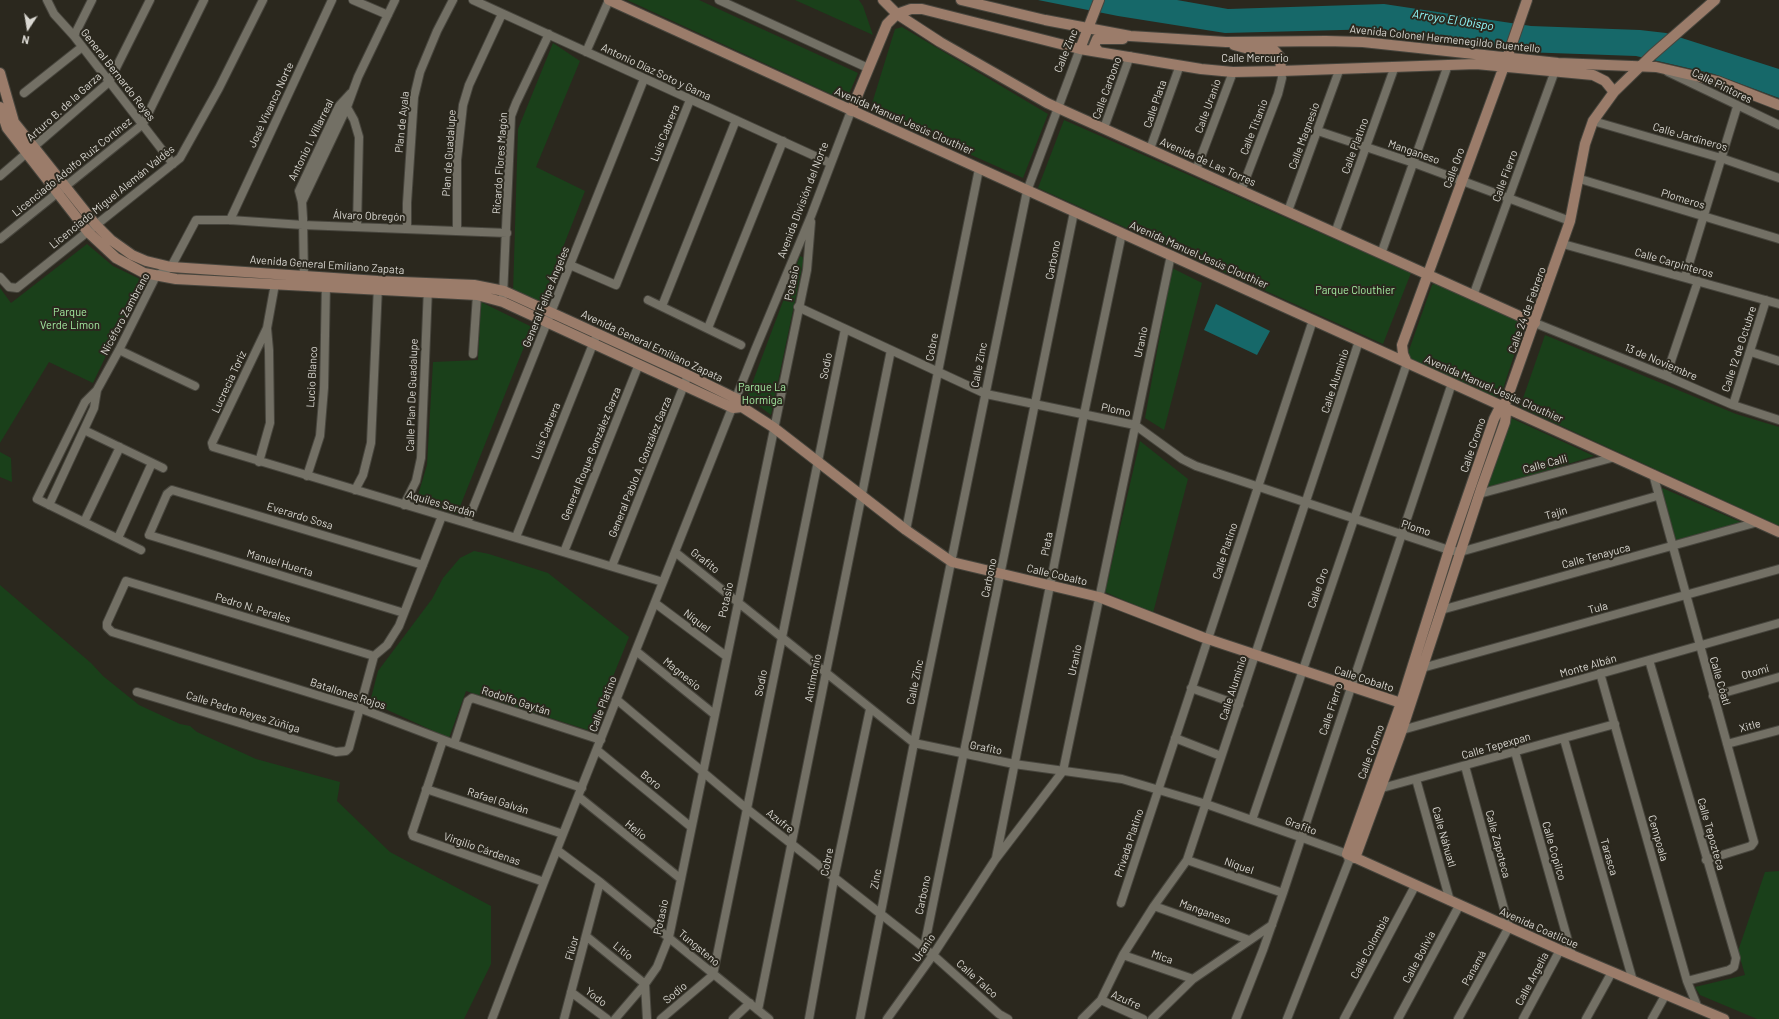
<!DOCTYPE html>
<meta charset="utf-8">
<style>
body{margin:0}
#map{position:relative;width:1779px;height:1019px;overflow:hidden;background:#2b281e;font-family:Barlow,sans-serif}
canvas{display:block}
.north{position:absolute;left:8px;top:8px;width:40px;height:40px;-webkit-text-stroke:3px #2b281e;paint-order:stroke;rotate:192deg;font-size:11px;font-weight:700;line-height:16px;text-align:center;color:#dad8d2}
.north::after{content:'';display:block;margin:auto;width:14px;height:18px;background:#dad8d2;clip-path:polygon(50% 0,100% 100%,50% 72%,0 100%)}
</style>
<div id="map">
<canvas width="1779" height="1019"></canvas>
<div class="north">N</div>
</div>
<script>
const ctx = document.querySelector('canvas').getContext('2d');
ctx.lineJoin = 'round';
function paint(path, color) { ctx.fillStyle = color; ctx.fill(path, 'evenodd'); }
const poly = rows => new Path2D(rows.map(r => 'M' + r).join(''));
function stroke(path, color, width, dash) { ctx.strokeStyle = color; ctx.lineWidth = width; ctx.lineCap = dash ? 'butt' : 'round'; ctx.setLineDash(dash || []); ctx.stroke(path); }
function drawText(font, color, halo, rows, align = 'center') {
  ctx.font = font + ' Barlow,sans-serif'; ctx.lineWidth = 4; ctx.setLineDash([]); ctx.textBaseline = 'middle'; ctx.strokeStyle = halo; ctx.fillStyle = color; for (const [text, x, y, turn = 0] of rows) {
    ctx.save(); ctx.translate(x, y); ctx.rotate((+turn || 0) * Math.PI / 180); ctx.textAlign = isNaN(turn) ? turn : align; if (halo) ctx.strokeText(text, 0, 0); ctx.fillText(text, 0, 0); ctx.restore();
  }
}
paint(poly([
 [627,0,699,0,858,73,846,101],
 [795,0,859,0,863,6,873,35],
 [902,27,1048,114,1023,178,870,110,895,29],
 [553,43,580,61,536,167,585,191,542,301,513,293,518,129],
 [1064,120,1411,273,1383,344,1038,188],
 [87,244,113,266,142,280,93,383,49,362,0,443,0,288,11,303],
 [800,256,804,258,771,415,747,397],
 [1172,268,1202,283,1164,430,1145,418],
 [1436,283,1521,322,1523,328,1501,395,1496,397,1410,359,1408,353,1432,285],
 [481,302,532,327,457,514,416,502,427,465,433,362,478,360],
 [1545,335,1736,414,1779,427,1779,526,1520,407],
 [1511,418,1594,456,1486,489],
 [1140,441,1188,479,1153,613,1105,592],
 [0,452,11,458,12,482,0,477],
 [1660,487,1743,523,1744,524,1676,540],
 [474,551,489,554,548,573,629,637,591,731,466,691,449,738,370,702,378,671,432,599,443,578,460,558],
 [0,585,91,663,103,676,139,705,180,724,190,726,197,732,256,759,340,782,337,801,390,852,491,906,491,964,464,1019,0,1019],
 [1779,871,1779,1019,1757,1019,1700,995,1695,987,1745,975,1738,951,1765,872]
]), '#1a401a');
paint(poly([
 [1038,0,1177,0,1228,9,1384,4,1531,26,1640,30,1666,33,1779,69,1779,98,1714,74,1636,56,1523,52,1380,29,1225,33,1118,16],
 [1216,304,1270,331,1257,355,1204,330]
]), '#166869');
const street = poly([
 [47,0,54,14,74,36,173,164],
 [353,0,388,15],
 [473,0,830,163],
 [719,0,868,68],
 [74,36,92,0],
 [586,52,609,0],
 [1668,72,1779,125],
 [24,93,82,47],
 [345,104,354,120,359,137,357,227],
 [1593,121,1721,158,1779,178],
 [1104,128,1130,56],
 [1318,131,1414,163,1570,221],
 [1150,149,1180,65],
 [1196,170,1233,72],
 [0,176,109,82,150,0],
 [1580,179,1779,239],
 [1241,191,1278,94,1282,78,1281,71],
 [302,202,347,107,358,77,395,0],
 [1288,211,1340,68],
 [230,220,332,0],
 [407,229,407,203,414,97,420,72,437,31,453,0],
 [457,231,457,160,463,105,469,85,502,14],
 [1335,233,1395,66],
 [0,239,143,124,204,0],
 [1563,244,1779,304],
 [1381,254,1448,65],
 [570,265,616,285,690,100],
 [0,277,9,287,17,288,180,158,219,88,263,0],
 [1685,277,1737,107],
 [304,280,303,218,302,202,299,191,339,106,351,93],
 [503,296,511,116,516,103,549,34],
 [1473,296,1556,68],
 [648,300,741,345],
 [662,306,736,120],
 [798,307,986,394,1135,425,1182,459,1196,466,1449,550,1460,552,1657,496],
 [1535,323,1666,376,1733,405,1779,420],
 [267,328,212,443,213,447,663,582],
 [708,328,783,141],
 [119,350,195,386],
 [1751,352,1779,361],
 [473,354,477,295],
 [1666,376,1698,281],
 [1733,405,1766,300],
 [84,430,163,468],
 [259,462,270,423,269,350,267,328,275,284],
 [1653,474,1754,842,1751,846,1706,860],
 [307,476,320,436,324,388,326,283],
 [355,490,363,475,371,443,378,286],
 [1479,494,1615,457],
 [49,505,94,408,97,390],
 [404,505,416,481,421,458,428,288],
 [84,522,120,447],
 [467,523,644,79],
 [906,530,979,169],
 [516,537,595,339],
 [118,538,152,463],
 [141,550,37,499,85,402,97,390,119,350,156,276,171,267,196,220,230,220,303,225,507,233],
 [564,552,639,364],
 [675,552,914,743,1014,764,1122,779,1206,804,1300,837,1347,854,1349,861],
 [612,566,688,375],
 [655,603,726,656],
 [1441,610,1758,522],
 [404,613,149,535,167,494,172,490,423,565],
 [636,651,714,714],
 [374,656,126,581,107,623,107,627,112,632,359,708,454,744,582,788],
 [1649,660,1736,958,1734,967,1729,970,1687,981],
 [1422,668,1779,569],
 [1600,673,1687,981,1698,1008],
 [1191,688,1239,705],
 [137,692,336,752,346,751,349,748,374,656,387,645,399,626,442,516],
 [1713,696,1779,677],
 [616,699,747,809,933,955,999,1014,1008,1019],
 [1402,730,1779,623],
 [1175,738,1221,756],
 [1564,739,1633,981],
 [443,740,412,833,413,836,544,882],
 [454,744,468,701,472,698,601,740],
 [1727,744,1779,730],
 [597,750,691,827],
 [1515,752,1572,955],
 [1416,779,1450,901],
 [1382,788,1615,724],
 [426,789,563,834],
 [579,797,681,879],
 [1252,820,1407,363],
 [557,850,600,882,769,1019],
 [996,858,1084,414,1122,233],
 [1187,860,1283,893],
 [1121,903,1313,320],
 [1154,906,1249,940],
 [586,936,645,984,647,1019],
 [924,948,1074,212],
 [1123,955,1193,979],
 [571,992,607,1019],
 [1101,1000,1143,1019],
 [758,1010,891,350],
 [492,1019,544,882,755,350,811,216,851,111],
 [564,1019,600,882],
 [615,1019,645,984,657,967,669,937,807,270,811,222],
 [661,1019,713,975,845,329],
 [733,1019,750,1003],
 [809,1019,834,879,870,709],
 [860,1019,914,743,1027,191,1080,49],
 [887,1019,933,955,995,860,1063,771,1171,255],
 [1082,1019,1101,1000,1123,955,1154,906,1187,860,1359,341],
 [1152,1019,1193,979,1272,925],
 [1236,1019,1263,950,1283,893,1452,383],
 [1287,1019,1349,861,1352,859],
 [1344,1019,1415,886],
 [1398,1019,1459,906],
 [1458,1019,1509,927,1465,766],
 [1523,1019,1560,950],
 [1586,1019,1612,972],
 [1652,1019,1666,994]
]);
const secondary = poly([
 [609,0,1779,532],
 [883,0,897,14,940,42,1047,103,1535,323],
 [961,0,1045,20,1130,36,1226,42,1326,41,1363,42,1558,63,1656,67,1717,81,1779,105],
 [1234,45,1245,48,1275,51,1280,57,1281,71],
 [1080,49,1099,0],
 [1099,52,1094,46,1097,39,1123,39],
 [0,73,14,122,96,225,111,240,132,255,146,261,171,267,378,281,474,285,504,291,688,375,737,399,742,407,773,427,906,530,952,562,1099,597,1202,637,1401,703],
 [0,107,7,128,88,232,116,258,144,273,176,279,477,295,503,302,733,408,742,407],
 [851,111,887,24,897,14,911,9,922,9,1080,49,1201,69,1233,72,1281,71,1476,64,1593,75,1605,81,1614,92],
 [1407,363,1403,354,1402,345,1507,58,1527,0],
 [1504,407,1498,411,1494,419,1449,550,1401,703,1347,854,1560,950,1724,1019],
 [1504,407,1570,221,1585,144,1593,121,1614,92,1652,55,1715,0],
 [1355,858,1402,730,1481,489,1505,422,1506,414,1504,407]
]);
stroke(street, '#47453d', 10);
stroke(secondary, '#47453d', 12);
stroke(street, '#737065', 8);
stroke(secondary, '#9b7c6a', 10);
drawText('11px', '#dad8d2', '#2b281e', [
 ["Avenida Colonel Hermenegildo Buentello",1445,39,6],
 ["Calle Zinc",1066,51,-68],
 ["Calle Mercurio",1255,58],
 ["Antonio Díaz Soto y Gama",656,72,25],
 ["General Bernardo Reyes",118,75,52],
 ["Calle Pintores",1722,86,26],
 ["Calle Carbono",1107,88,-70],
 ["Calle Plata",1155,104,-71],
 ["José Vivanco Norte",271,105,-65],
 ["Calle Uranio",1208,106,-70],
 ["Arturo B. de la Garza",64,107,-42],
 ["Avenida Manuel Jesús Clouthier",904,121,24],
 ["Plan de Ayala",402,122,-84],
 ["Calle Titanio",1254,127,-69],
 ["Luis Cabrera",665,133,-68],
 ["Calle Magnesio",1304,136,-70],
 ["Calle Jardineros",1690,137,16],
 ["Antonio I. Villarreal",311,140,-64],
 ["Calle Platino",1355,146,-70],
 ["Manganeso",1414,152,19],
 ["Plan de Guadalupe",449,153,-86],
 ["Avenida de Las Torres",1208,162,24],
 ["Ricardo Flores Magón",500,163,-86],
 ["Licenciado Adolfo Ruiz Cortínez",72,167,-39],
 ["Calle Oro",1454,168,-70],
 ["Calle Fierro",1505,176,-70],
 ["Licenciado Miguel Alemán Valdés",112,197,-39],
 ["Plomeros",1683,199,17],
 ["Avenida División del Norte",803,200,-69],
 ["Álvaro Obregón",369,216,2],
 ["Avenida Manuel Jesús Clouthier",1199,255,24],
 ["Carbono",1053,260,-79],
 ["Calle Carpinteros",1674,263,16],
 ["Avenida General Emiliano Zapata",327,265,4],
 ["Potasio",792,283,-78],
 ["General Felipe Ángeles",546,297,-68],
 ["Calle 24 de Febrero",1527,310,-70],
 ["Nicéforo Zambrano",125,314,-62],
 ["Uranio",1141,342,-78],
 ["Avenida General Emiliano Zapata",652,346,25],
 ["Cobre",932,347,-79],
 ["Calle 12 de Octubre",1739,349,-72],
 ["13 de Noviembre",1661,362,23],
 ["Calle Zinc",979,365,-79],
 ["Sodio",826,366,-79],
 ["Lucio Blanco",312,377,-87],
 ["Calle Aluminio",1335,381,-72],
 ["Lucrecia Toriz",229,382,-65],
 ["Avenida Manuel Jesús Clouthier",1494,389,24],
 ["Calle Plan De Guadalupe",412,395,-88],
 ["Plomo",1116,410,12],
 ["Luis Cabrera",546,431,-68],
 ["Calle Cromo",1473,445,-71],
 ["General Roque González Garza",591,454,-68],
 ["Calle Calli",1545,464,-15],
 ["General Pablo A. González Garza",640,467,-68],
 ["Aquiles Serdán",441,504,16],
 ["Tajín",1556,513,-16],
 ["Everardo Sosa",300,516,17],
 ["Plomo",1416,528,18],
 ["Plata",1047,544,-79],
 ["Calle Platino",1225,551,-72],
 ["Calle Tenayuca",1596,556,-15],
 ["Grafito",705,561,38],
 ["Manuel Huerta",280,563,17],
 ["Calle Cobalto",1057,575,13],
 ["Carbono",989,578,-78],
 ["Calle Oro",1318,588,-71],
 ["Potasio",726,600,-78],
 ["Pedro N. Perales",253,608,17],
 ["Tula",1598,608,-15],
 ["Níquel",697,621,37],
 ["Uranio",1075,660,-78],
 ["Monte Albán",1588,666,-16],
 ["Otomí",1755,672,-16],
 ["Magnesio",682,674,39],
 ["Antimonio",813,678,-79],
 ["Calle Cobalto",1364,679,18],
 ["Calle Cóatl",1720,681,74],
 ["Calle Zinc",915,682,-78],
 ["Sodio",761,683,-79],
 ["Calle Aluminio",1233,688,-72],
 ["Batallones Rojos",348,694,18],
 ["Rodolfo Gaytán",516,701,18],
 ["Calle Platino",603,704,-69],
 ["Calle Fierro",1331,709,-72],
 ["Calle Pedro Reyes Zúñiga",243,712,17],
 ["Xitle",1750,726,-16],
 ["Calle Tepexpan",1496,746,-16],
 ["Grafito",986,748,11],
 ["Calle Cromo",1371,752,-70],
 ["Boro",651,780,39],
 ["Rafael Galván",498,801,18],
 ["Azufre",780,821,38],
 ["Grafito",1301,826,20],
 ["Helio",636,830,39],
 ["Calle Tepozteca",1711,834,74],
 ["Calle Náhuatl",1444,837,74],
 ["Cempoala",1658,838,74],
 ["Privada Platino",1129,843,-72],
 ["Calle Zapoteca",1498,844,75],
 ["Virgilio Cárdenas",482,849,19],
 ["Calle Copilco",1554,851,74],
 ["Tarasca",1609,857,74],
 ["Cobre",827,862,-78],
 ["Níquel",1239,866,19],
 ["Zinc",876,879,-79],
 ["Carbono",923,895,-78],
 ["Manganeso",1205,912,20],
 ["Potasio",661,917,-78],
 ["Avenida Coatlicue",1539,928,24],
 ["Calle Colombia",1370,947,-62],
 ["Flúor",572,948,-75],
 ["Tungsteno",699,948,40],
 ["Uranio",924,948,-56],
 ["Litio",623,951,39],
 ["Mica",1162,957,19],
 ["Calle Bolivia",1419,957,-62],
 ["Panamá",1474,968,-61],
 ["Calle Talco",977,979,42],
 ["Calle Argelia",1532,979,-62],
 ["Sodio",675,993,-40],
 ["Yodo",596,997,37],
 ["Azufre",1126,1000,24]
]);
drawText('11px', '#a4eaa1', '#2b281e', [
 ["Parque Clouthier",1355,290],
 ["Parque",70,312],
 ["Verde Limon",70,325],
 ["Parque La",762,387],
 ["Hormiga",762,400]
]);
drawText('italic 12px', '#90f8fa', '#2b281e', [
 ["Arroyo El Obispo",1453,20,9]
]);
</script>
